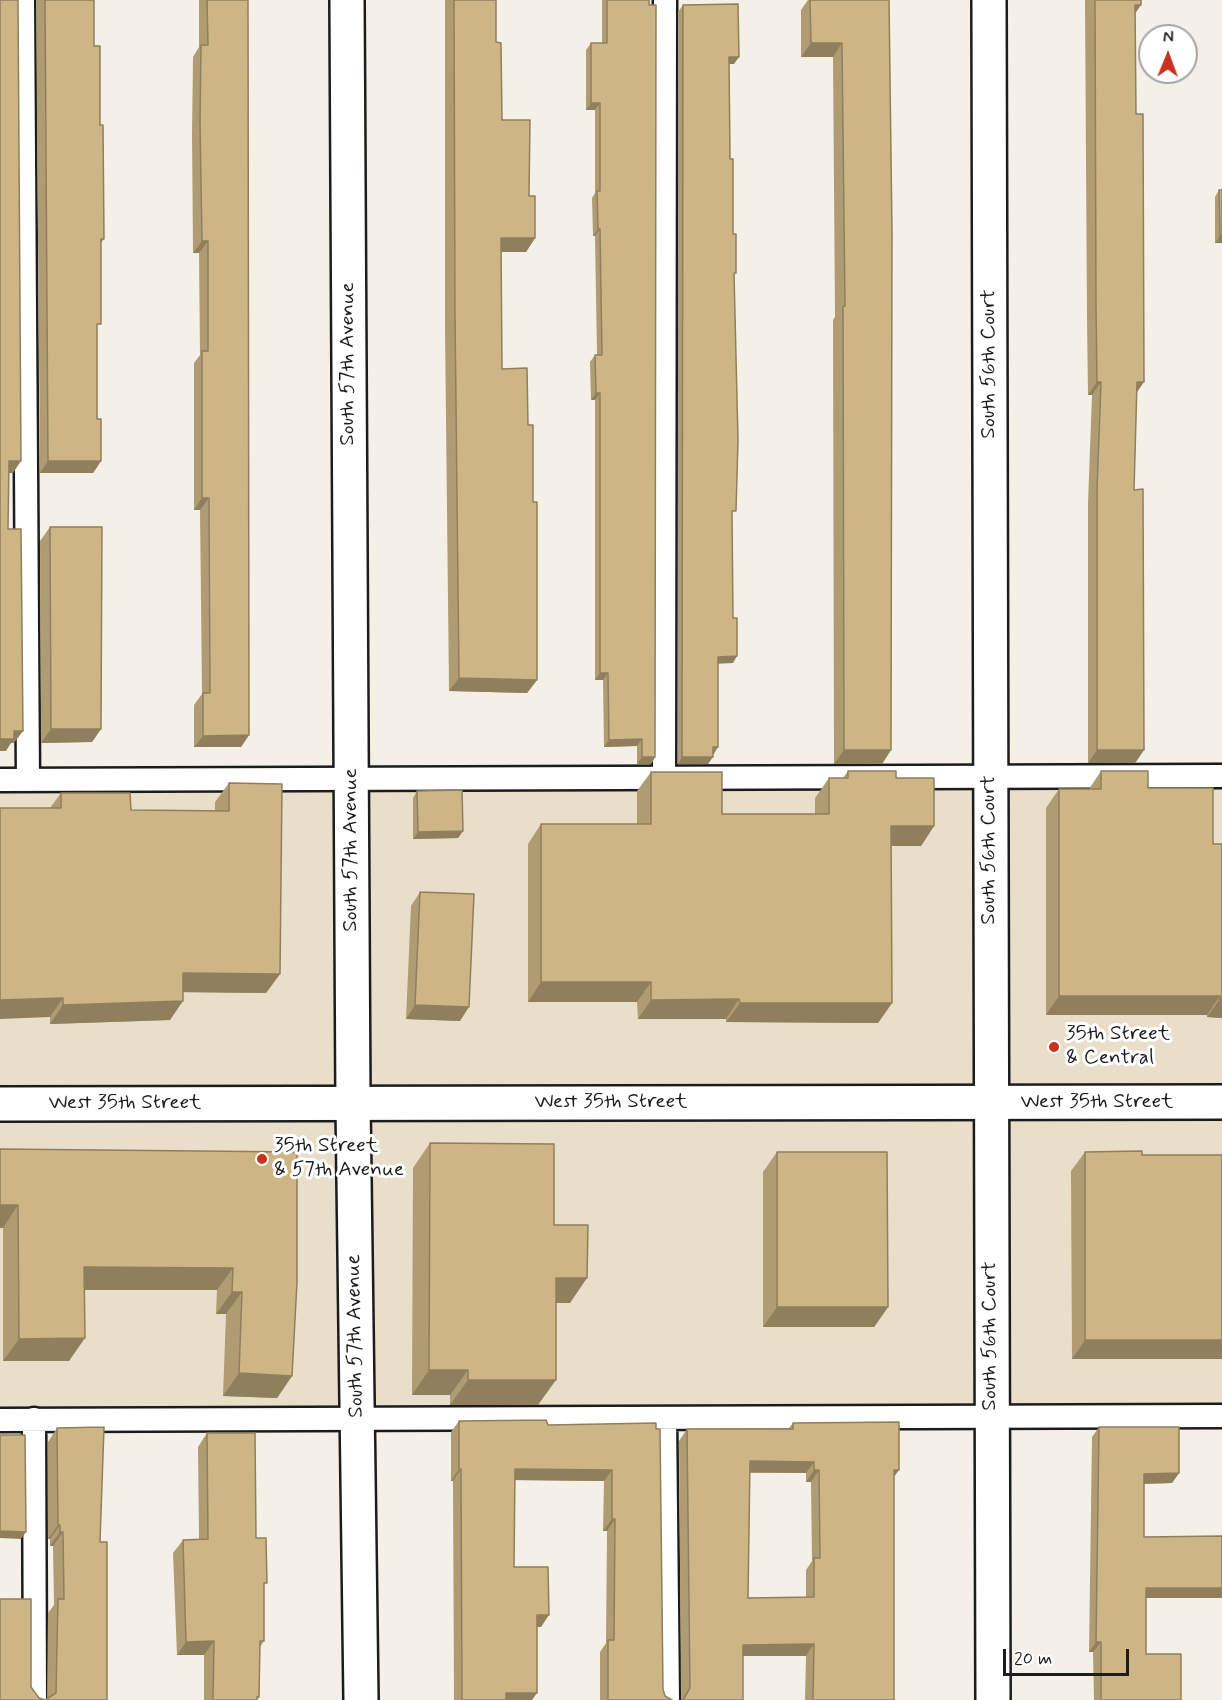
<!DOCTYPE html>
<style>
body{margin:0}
#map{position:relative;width:1222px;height:1700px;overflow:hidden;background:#f5f0e7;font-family:Mynerve,sans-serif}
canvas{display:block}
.north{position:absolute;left:1138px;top:24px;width:60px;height:60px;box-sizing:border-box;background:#fff;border:2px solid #a4a4a4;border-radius:50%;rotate:1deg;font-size:16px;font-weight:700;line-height:24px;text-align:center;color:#1c1c1c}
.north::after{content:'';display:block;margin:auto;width:21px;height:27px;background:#c8321e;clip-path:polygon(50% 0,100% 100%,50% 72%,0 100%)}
.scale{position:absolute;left:1003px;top:1649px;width:126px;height:27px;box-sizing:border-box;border:3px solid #1c1c1c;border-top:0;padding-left:8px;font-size:18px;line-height:21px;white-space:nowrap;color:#1c1c1c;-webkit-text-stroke:4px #fff;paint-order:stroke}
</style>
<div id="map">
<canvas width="1222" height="1700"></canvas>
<div class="north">N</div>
<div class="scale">20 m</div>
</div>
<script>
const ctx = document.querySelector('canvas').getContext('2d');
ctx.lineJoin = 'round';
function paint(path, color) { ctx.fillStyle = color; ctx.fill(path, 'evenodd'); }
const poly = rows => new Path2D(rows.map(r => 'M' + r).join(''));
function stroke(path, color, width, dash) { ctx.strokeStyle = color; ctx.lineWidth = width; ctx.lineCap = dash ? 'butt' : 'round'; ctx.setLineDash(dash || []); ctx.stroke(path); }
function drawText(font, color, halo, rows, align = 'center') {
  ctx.font = font + ' Mynerve,sans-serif'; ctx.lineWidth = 6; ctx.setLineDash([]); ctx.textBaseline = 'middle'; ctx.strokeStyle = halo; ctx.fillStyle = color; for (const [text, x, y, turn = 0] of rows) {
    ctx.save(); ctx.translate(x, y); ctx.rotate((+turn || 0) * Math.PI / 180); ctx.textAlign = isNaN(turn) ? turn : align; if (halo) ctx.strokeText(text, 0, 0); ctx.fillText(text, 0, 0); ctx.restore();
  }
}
paint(poly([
 [1222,762,1222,1407,0,1412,0,768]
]), '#e9deca');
const service = poly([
 [23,0,28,780],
 [664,778,665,0],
 [0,780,1222,776],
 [665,1418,668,1700],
 [34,1419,35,1700],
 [0,1420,1222,1416]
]);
const minor = poly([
 [347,0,353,1104,361,1700],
 [989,0,993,1700]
]);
const tertiary = poly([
 [0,1104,1222,1102]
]);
stroke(service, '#1c1c1c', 27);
stroke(minor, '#1c1c1c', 38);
stroke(tertiary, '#1c1c1c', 38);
stroke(service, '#fff', 22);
stroke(minor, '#fff', 33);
stroke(tertiary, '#fff', 33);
paint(poly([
 [36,0,94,0,94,46,100,125,104,239,101,243,97,330,97,419,101,461,93,473,40,473],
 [199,0,248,0,249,735,241,747,194,747,194,705,202,694,200,510,194,510,194,363,200,355,199,253,193,253,192,134,193,57,199,47],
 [445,0,496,0,496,42,502,120,529,196,535,238,526,252,501,252,502,369,528,425,533,502,537,680,527,693,449,691,445,328],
 [602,0,649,0,655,757,651,764,637,764,637,746,604,747,603,680,595,680,595,400,591,400,590,362,595,355,597,355,595,236,593,236,592,198,595,193,595,110,586,110,586,50,591,43,602,43],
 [808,0,889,0,891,750,882,764,834,764,833,320,835,317,833,57,801,57,801,10],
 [1085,0,1141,0,1135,14,1137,392,1134,490,1144,750,1135,763,1088,763,1088,503,1092,395,1088,395,1087,319],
 [683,5,734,64,729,64,730,159,734,276,732,517,733,663,718,663,718,747,708,764,678,764,678,12],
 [1219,190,1222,243,1215,243,1215,197],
 [50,527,101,729,92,742,41,743,40,541],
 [848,771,896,778,934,826,921,846,891,846,892,1003,878,1023,726,1022,726,1019,638,1019,637,1002,528,1002,528,844,541,824,637,824,637,791,651,772,722,814,815,814,815,798,829,778,843,778],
 [1101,771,1148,788,1213,844,1222,1018,1207,1017,1207,1015,1046,1015,1046,808,1059,789,1089,789],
 [229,783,280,974,266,993,183,992,170,1020,50,1024,50,808,61,793,131,810,215,811,215,802],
 [417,791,463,831,458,838,413,839,413,798],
 [420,892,460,1021,406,1019,411,906],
 [430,1143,554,1225,570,1303,556,1303,538,1405,450,1405,450,1395,412,1395,413,1168],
 [0,1149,297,1152,292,1376,277,1398,223,1396,226,1314,216,1314,217,1290,84,1290,69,1361,3,1361,3,1228],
 [777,1152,888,1307,874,1327,763,1327,763,1172],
 [1085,1152,1142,1155,1222,1155,1222,1359,1072,1359,1071,1171],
 [459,1421,548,1425,656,1423,663,1689,665,1696,672,1700,600,1700,600,1652,606,1643,607,1531,603,1531,604,1481,515,1480,514,1567,541,1627,537,1627,532,1700,454,1700,453,1481,451,1481,451,1432],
 [793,1423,894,1477,894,1700,805,1700,806,1656,743,1656,743,1700,681,1700,679,1441,687,1429,788,1429],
 [750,1473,806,1473,806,1482,811,1482,812,1561,806,1570,806,1597,748,1598],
 [1099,1427,1179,1473,1172,1483,1144,1484,1144,1537,1146,1598,1146,1654,1181,1700,1094,1700,1093,1652,1089,1652,1092,1437],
 [57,1428,100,1542,107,1700,0,1700,31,1687,39,1698,45,1700,47,1699,48,1613,54,1605,53,1546,50,1546,50,1539,48,1539,48,1442],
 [207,1433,256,1538,264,1587,264,1641,260,1647,259,1697,257,1700,204,1700,204,1655,177,1655,173,1553,183,1540,199,1539,198,1447]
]), '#b09c72');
paint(poly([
 [1135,5,1141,5,1132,18],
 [811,43,842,43,833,57,801,57],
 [729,57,739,57,734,64,724,64],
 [591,103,600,103,595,110,586,110],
 [598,229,600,229,595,236,593,236],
 [1220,236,1222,236,1222,243,1215,243],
 [501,238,535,238,526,252,492,252],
 [202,241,208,241,199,253,193,253],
 [1097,382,1101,382,1092,395,1088,395],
 [1137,382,1144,382,1135,395],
 [596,393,600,393,595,400,591,400],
 [9,461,21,461,13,473,0,473],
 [48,461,101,461,93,473,40,473],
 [202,498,209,498,200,510,194,510],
 [737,656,733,663,713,664,718,657],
 [600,673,608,673,603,680,595,680],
 [459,678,537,680,527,693,449,691],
 [51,729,101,729,92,742,41,743],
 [14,731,23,731,14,743,11,743,6,751,0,751,0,739],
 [249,735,241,747,194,747,203,736],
 [642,739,637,746,604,747,609,740],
 [713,747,718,747,713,754],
 [844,750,891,750,882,764,834,764],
 [1097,750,1144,750,1135,763,1088,763],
 [642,757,655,757,651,764,637,764],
 [682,757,713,757,708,764,678,764],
 [891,826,934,826,921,846,877,846],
 [463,831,458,838,413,839,418,832],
 [183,973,280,974,266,993,170,992],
 [541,982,651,982,637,1002,528,1002],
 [1059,996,1220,996,1207,1015,1046,1015],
 [63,998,50,1017,0,1019,0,1000],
 [739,999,726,1019,638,1019,651,1000],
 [1220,999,1222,999,1222,1018,1207,1017],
 [183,1001,170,1020,50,1024,63,1005],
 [740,1003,892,1003,878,1023,726,1022],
 [415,1005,469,1007,460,1021,406,1019],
 [0,1205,18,1205,3,1228,0,1228],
 [84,1267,233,1268,217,1290,69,1290],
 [556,1278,587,1278,570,1303,539,1303],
 [232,1292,242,1292,226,1314,216,1314],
 [777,1307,888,1307,874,1327,763,1327],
 [85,1338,69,1361,3,1361,19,1339],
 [1085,1340,1222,1340,1222,1359,1072,1359],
 [429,1370,468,1370,450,1395,412,1395],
 [239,1373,292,1376,277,1398,223,1396],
 [468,1380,556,1380,538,1405,450,1405],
 [750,1461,814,1462,806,1473,742,1472],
 [459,1469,461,1469,453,1481,451,1481],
 [515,1469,612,1470,604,1481,507,1480],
 [814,1470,819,1470,811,1482,806,1482],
 [894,1470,899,1470,891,1481],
 [1179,1473,1172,1483,1137,1484,1144,1474],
 [612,1519,615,1519,607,1531,603,1531],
 [58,1525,60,1525,50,1539,48,1539],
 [0,1531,26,1532,21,1539,0,1538],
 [60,1532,63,1532,53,1546,50,1546],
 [1146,1588,1222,1588,1222,1598,1139,1598],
 [537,1615,549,1615,541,1627,529,1627],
 [214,1641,204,1655,177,1655,186,1642],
 [1096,1642,1101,1642,1093,1652,1089,1652],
 [814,1644,806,1656,735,1656,743,1645],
 [506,1693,537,1693,532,1700,501,1700]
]), '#907f5d');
const building = poly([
 [0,0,18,0,21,461,9,461,8,529,21,529,23,731,14,731,14,739,0,739,0,0],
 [45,0,94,0,94,46,100,46,100,125,103,125,104,239,101,239,101,324,97,324,97,419,101,419,101,461,48,461,45,0],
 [207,0,248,0,249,735,203,736,203,693,210,693,209,498,202,498,202,351,208,351,208,241,202,241,200,122,201,45,208,45,207,0],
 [454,0,496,0,496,42,501,43,502,120,530,120,529,196,535,196,535,238,501,238,502,369,527,368,528,425,533,425,533,502,537,502,537,680,459,678,455,314,454,0],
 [607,0,649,0,649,5,656,5,655,757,642,757,642,739,609,740,608,673,600,673,600,393,596,393,595,355,602,355,600,229,598,229,597,191,600,191,600,103,591,103,591,43,607,43,607,0],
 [810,0,889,0,892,232,891,750,844,750,843,306,845,306,842,43,811,43,810,0],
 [1095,0,1141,0,1141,5,1135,5,1136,114,1143,114,1144,382,1137,382,1134,490,1143,489,1144,750,1097,750,1097,490,1101,382,1097,382,1096,306,1095,0],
 [738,4,739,57,729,57,730,159,733,159,733,234,736,234,736,273,734,273,738,440,736,511,732,511,733,618,737,618,737,656,718,657,718,747,713,747,713,757,682,757,683,5,738,4],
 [1219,190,1222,190,1222,236,1220,236,1219,190],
 [50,527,102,527,101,729,51,729,50,527],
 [848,771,896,771,896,778,934,778,934,826,891,826,892,1003,740,1003,739,999,651,1000,651,982,541,982,541,824,651,824,651,772,722,772,722,814,829,814,829,778,848,778,848,771],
 [1101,771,1148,771,1148,788,1213,788,1213,844,1222,844,1222,999,1220,999,1220,996,1059,996,1059,789,1101,789,1101,771],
 [229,783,282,784,280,974,183,973,183,1001,63,1005,63,998,0,1000,0,808,61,808,61,793,130,793,131,810,229,811,229,783],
 [462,790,463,831,418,832,417,791,462,790],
 [420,892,474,894,469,1007,415,1005,420,892],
 [430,1143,554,1144,554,1225,588,1225,587,1278,556,1278,556,1380,468,1380,468,1370,429,1370,430,1143],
 [0,1149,297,1152,297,1282,292,1376,239,1373,242,1292,232,1292,233,1268,84,1267,85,1338,19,1339,18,1205,0,1205,0,1149],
 [1142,1151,1142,1155,1222,1155,1222,1340,1085,1340,1085,1152,1142,1151],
 [777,1152,887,1152,888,1307,777,1307,777,1152],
 [546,1420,548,1425,656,1423,656,1429,660,1429,663,1689,665,1696,672,1700,608,1700,608,1640,614,1640,615,1519,612,1519,612,1470,515,1469,514,1567,548,1567,549,1615,537,1615,537,1693,506,1693,506,1700,462,1700,461,1469,459,1469,459,1421,546,1420],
 [899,1422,899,1470,894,1470,894,1700,813,1700,814,1644,743,1645,743,1700,683,1700,690,1688,687,1429,793,1429,793,1423,899,1422],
 [750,1461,814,1462,814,1470,819,1470,820,1558,814,1558,814,1597,748,1598,750,1461],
 [104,1427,100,1542,107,1542,107,1700,0,1700,0,1599,31,1599,31,1687,39,1698,45,1700,56,1693,58,1599,64,1599,63,1532,60,1532,60,1525,58,1525,57,1428,104,1427],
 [1099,1427,1179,1427,1179,1473,1144,1474,1144,1537,1222,1536,1222,1588,1146,1588,1146,1654,1181,1654,1181,1700,1101,1700,1101,1642,1096,1642,1099,1427],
 [207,1433,255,1433,256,1538,266,1538,267,1583,264,1583,264,1641,260,1641,259,1697,257,1697,257,1700,213,1700,214,1641,186,1642,183,1540,208,1539,207,1433],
 [0,1435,25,1435,26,1532,0,1531,0,1435]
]);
paint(building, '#cdb585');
stroke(building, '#907f5d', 1.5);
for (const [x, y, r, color] of [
 [1054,1047,6,"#c8321e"],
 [262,1159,6,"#c8321e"]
]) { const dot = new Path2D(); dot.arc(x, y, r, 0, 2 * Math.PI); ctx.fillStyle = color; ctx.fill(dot); stroke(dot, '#fff', 2); }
drawText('21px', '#1c1c1c', '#fff', [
 ["South 57th Avenue",349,364,-90],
 ["South 56th Court",990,364,-90],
 ["South 57th Avenue",352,850,-90],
 ["South 56th Court",990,850,-90],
 ["West 35th Street",611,1103],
 ["West 35th Street",1097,1103],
 ["West 35th Street",125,1104],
 ["South 57th Avenue",356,1336,-91],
 ["South 56th Court",991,1336,-90]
]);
drawText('21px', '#1c1c1c', '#fff', [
 ["35th Street",1066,1035],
 ["& Central",1066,1059],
 ["35th Street",274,1147],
 ["& 57th Avenue",274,1171]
], 'left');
</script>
